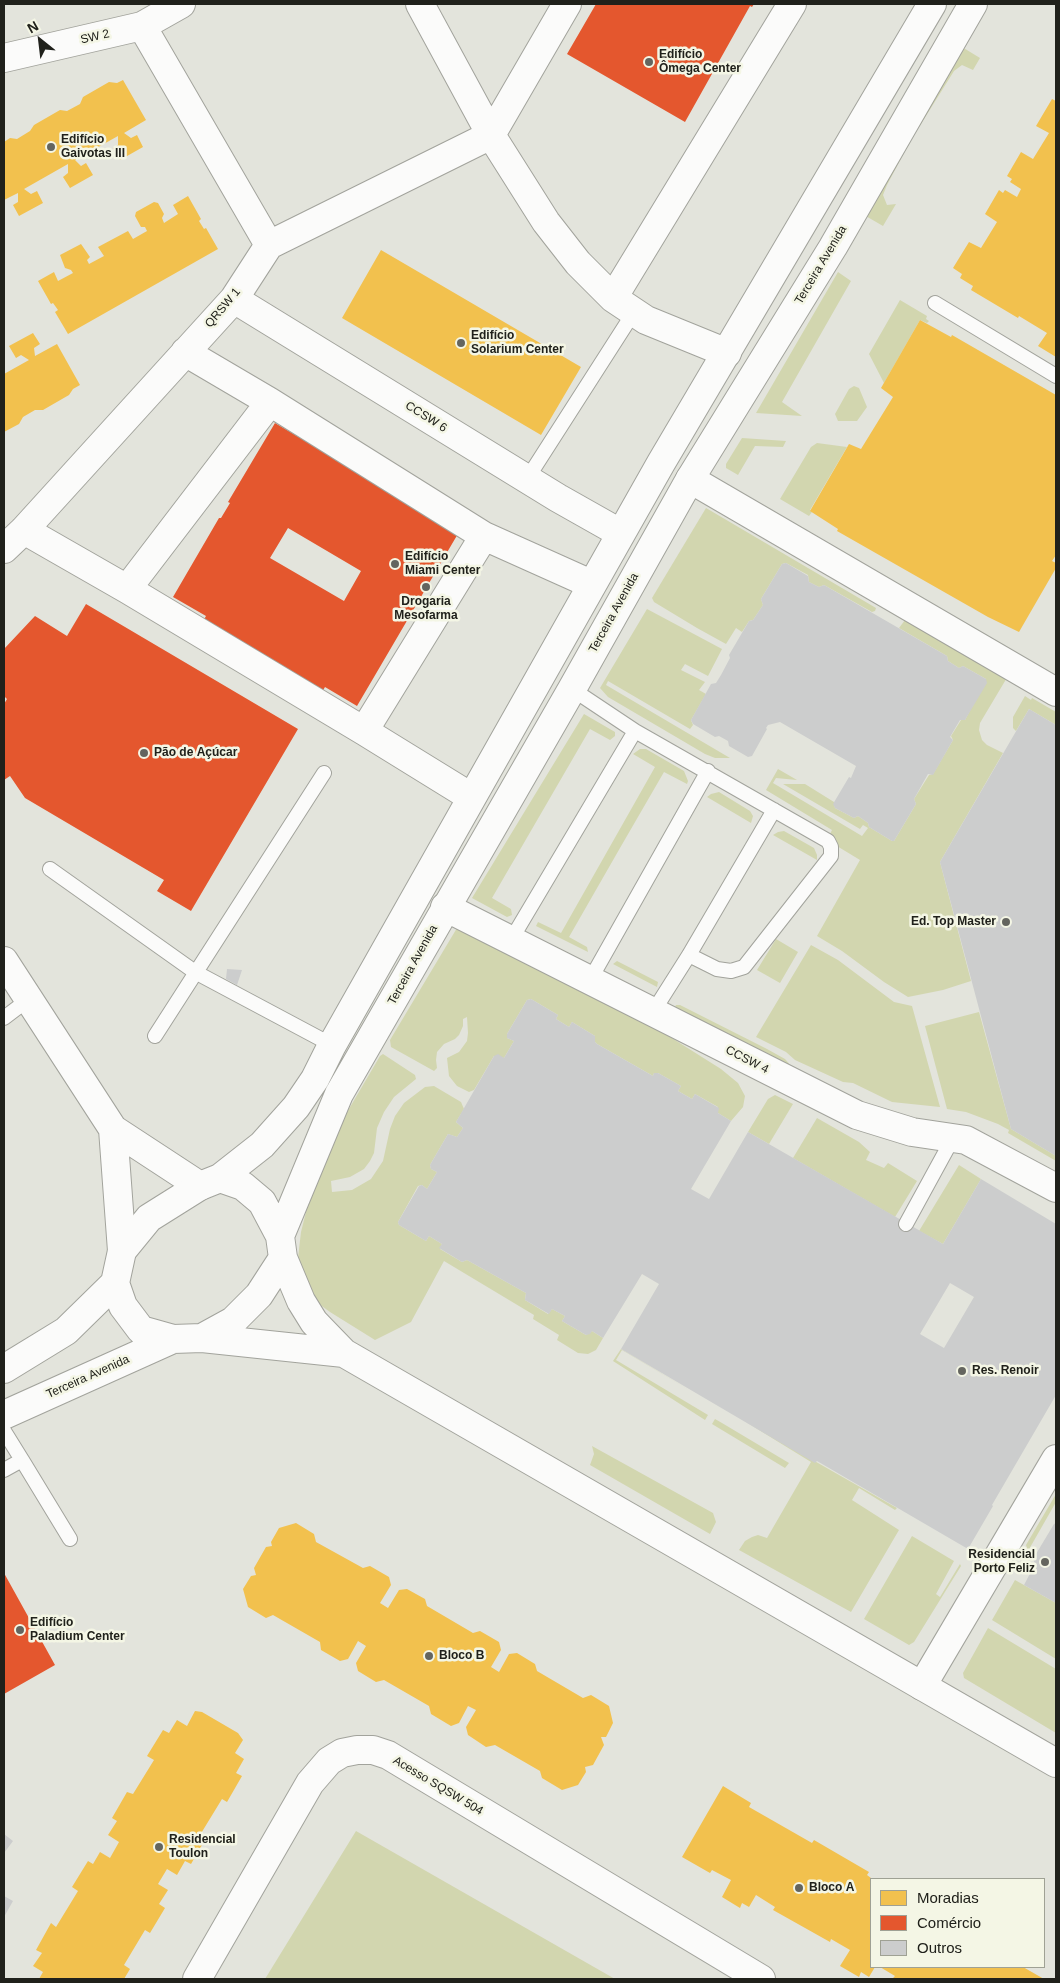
<!DOCTYPE html>
<meta charset="utf-8">
<style>
body{margin:0}
#map{position:relative;width:1060px;height:1983px;overflow:hidden;background:#e3e4dc;font-family:Arial,sans-serif}
canvas{display:block}
.frame{position:absolute;inset:0;border:5px solid #20211b;pointer-events:none}
.legend{position:absolute;left:870px;top:1878px;width:175px;height:90px;box-sizing:border-box;background:#f4f6e5;border:1px solid #9fa194;margin:0;padding:6px 9px;list-style:none;font-size:15px;color:#20211b}
.legend li{display:flex;align-items:center;gap:10px;height:25px}
.legend b{width:25px;border:1px solid #9fa194}
.north{position:absolute;left:15px;top:15px;width:50px;height:50px;-webkit-text-stroke:4px #f4f6e5;paint-order:stroke;rotate:331deg;font-size:14px;font-weight:700;line-height:20px;text-align:center;color:#20211b}
.north::after{content:'';display:block;margin:auto;width:18px;height:22px;background:#20211b;clip-path:polygon(50% 0,100% 100%,50% 72%,0 100%)}
</style>
<div id="map">
<canvas width="1060" height="1983"></canvas>
<div class="frame"></div>
<ul class="legend">
<li><b style="height:14px;background:#f2c14e"></b>Moradias</li>
<li><b style="height:14px;background:#e4572e"></b>Comércio</li>
<li><b style="height:14px;background:#cccdcd"></b>Outros</li>
</ul>
<div class="north">N</div>
</div>
<script>
const ctx = document.querySelector('canvas').getContext('2d');
ctx.lineJoin = 'round';
function paint(path, color) { ctx.fillStyle = color; ctx.fill(path, 'evenodd'); }
const poly = rows => new Path2D(rows.map(r => 'M' + r).join(''));
function stroke(path, color, width, dash) { ctx.strokeStyle = color; ctx.lineWidth = width; ctx.lineCap = dash ? 'butt' : 'round'; ctx.setLineDash(dash || []); ctx.stroke(path); }
function drawText(font, color, halo, rows, align = 'center') {
  ctx.font = font + ' Arial,sans-serif'; ctx.lineWidth = 5; ctx.setLineDash([]); ctx.textBaseline = 'middle'; ctx.strokeStyle = halo; ctx.fillStyle = color; for (const [text, x, y, turn = 0] of rows) {
    ctx.save(); ctx.translate(x, y); ctx.rotate((+turn || 0) * Math.PI / 180); ctx.textAlign = isNaN(turn) ? turn : align; if (halo) ctx.strokeText(text, 0, 0); ctx.fillText(text, 0, 0); ctx.restore();
  }
}
paint(poly([
 [962,47,980,58,973,70,962,65,954,71,911,140,887,185,883,195,887,205,896,204,883,226,864,215],
 [838,272,851,281,782,402,802,416,756,413],
 [900,300,927,316,926,319,929,321,927,323,920,320,884,383,869,354],
 [854,386,859,388,867,407,857,421,838,421,835,414,849,389],
 [742,438,786,441,783,447,755,446,738,475,726,468,726,464],
 [817,443,847,447,810,510,812,512,809,516,780,499,811,447],
 [706,508,876,608,875,611,872,612,824,585,819,587,809,582,808,575,786,563,782,564,761,599,763,605,753,620,749,621,742,632,736,628,726,644,697,628,654,602,652,598],
 [647,609,722,649,708,676,685,664,681,670,705,682,699,690,706,694,691,720,693,725,690,729,608,681,606,685,730,758,715,758,705,754,608,697,600,688],
 [905,620,1008,676,980,723,979,730,982,740,987,745,1003,753,940,862,971,981,943,990,908,997,884,982,842,951,817,936,860,860,827,840,832,830,766,790,778,769,797,780,776,778,773,783,862,836,868,828,863,825,860,829,783,784,805,784,834,802,835,808,854,818,858,816,868,823,869,827,892,841,894,841,916,804,914,799,929,775,933,774,953,740,951,736,961,720,965,720,986,679,963,666,959,668,948,661,947,656,899,628],
 [1025,696,1031,700,1032,698,1056,712,1056,725,1029,709,1016,731,1013,728,1013,717],
 [584,714,615,732,615,736,610,740,590,729,492,898,511,909,512,915,507,917,472,898],
 [640,749,646,749,684,771,688,781,687,784,664,772,620,848,569,937,587,947,588,952,536,926,538,922,561,933,655,767,633,754],
 [719,792,750,811,753,816,751,823,707,797,711,794],
 [784,831,814,848,817,855,817,860,773,835,778,832],
 [457,928,624,1008,721,1069,738,1083,745,1096,743,1107,731,1121,718,1113,718,1107,695,1094,692,1099,678,1091,681,1086,658,1073,654,1073,653,1076,597,1044,595,1042,595,1036,572,1022,569,1027,556,1019,558,1015,531,999,527,1000,507,1034,507,1038,514,1041,504,1058,494,1056,474,1090,469,1092,457,1086,449,1076,447,1058,459,1052,467,1041,468,1033,467,1017,463,1019,463,1026,459,1035,455,1039,444,1044,437,1052,436,1060,437,1068,434,1071,391,1047,390,1040],
 [776,939,798,952,780,983,757,970],
 [811,945,838,960,894,1002,912,1006,940,1107,892,1102,853,1083,843,1082,795,1060,786,1052,756,1037],
 [617,961,658,982,657,987,613,964],
 [676,1005,680,1005,767,1049,785,1059,792,1067,674,1009],
 [979,1012,1011,1129,1056,1156,1056,1161,1008,1133,1009,1130,998,1124,966,1112,947,1109,925,1026],
 [383,1054,415,1075,416,1079,394,1097,384,1112,377,1128,374,1153,370,1161,364,1169,350,1177,331,1181,332,1192,352,1190,371,1179,383,1161,390,1129,395,1116,404,1103,425,1087,434,1086,461,1102,464,1109,456,1122,463,1128,457,1137,448,1134,430,1165,431,1169,437,1172,427,1189,422,1185,418,1186,398,1222,399,1225,426,1241,429,1236,442,1244,440,1249,462,1262,467,1260,526,1293,525,1300,548,1314,552,1309,565,1316,562,1321,586,1335,592,1331,603,1338,596,1350,588,1354,578,1353,557,1340,559,1335,533,1319,534,1315,444,1261,411,1322,375,1340,330,1312,319,1304,310,1294,299,1265,298,1258,301,1232,307,1208,346,1114,380,1056],
 [775,1095,793,1104,769,1144,748,1132,768,1099],
 [817,1118,859,1142,870,1152,866,1160,884,1168,888,1163,917,1181,895,1217,793,1158],
 [959,1165,981,1179,943,1244,919,1231],
 [621,1349,691,1391,622,1350,616,1360,708,1415,705,1420,613,1361],
 [715,1419,722,1423,789,1463,785,1468,712,1424],
 [746,1422,897,1508,895,1510,859,1488,852,1500,899,1530,851,1612,739,1550,745,1541,752,1537,758,1535,767,1538,811,1462],
 [592,1446,713,1513,716,1522,710,1534,590,1465,594,1454],
 [1056,1494,1056,1502,1028,1551,1026,1545],
 [912,1536,954,1561,936,1594,940,1597,960,1564,961,1566,914,1642,909,1645,864,1619],
 [1015,1580,1056,1603,1056,1659,992,1620],
 [988,1628,1056,1669,1056,1733,964,1678,963,1673],
 [356,1831,615,1979,265,1979]
]), '#d2d6af');
paint(poly([
 [123,80,146,120,124,133,131,138,137,135,143,147,120,160,113,148,118,145,118,136,75,160,81,166,86,163,93,175,70,188,63,177,68,173,68,164,24,189,31,194,37,191,43,203,19,216,13,205,18,202,18,193,4,200,4,142,10,138,17,139,30,131,34,125,60,110,67,111,80,104,83,97,109,82,117,83],
 [1052,99,1056,101,1056,357,1038,346,1047,333,1019,316,1018,318,971,290,973,286,960,278,962,274,953,268,969,242,981,248,997,222,985,214,999,190,1003,193,1005,190,1017,197,1021,189,1010,182,1012,179,1007,176,1021,152,1033,159,1049,133,1036,126],
 [188,196,201,219,199,221,204,229,206,228,218,249,68,334,55,312,58,310,53,303,51,304,38,281,54,272,58,281,73,273,71,270,65,268,60,255,81,244,90,257,87,260,89,264,104,256,98,247,128,231,133,239,147,231,145,227,141,227,135,216,136,212,154,202,158,203,164,214,162,218,164,223,178,214,173,205],
 [381,250,581,367,541,435,342,318],
 [920,320,951,337,952,335,1056,395,1056,555,1052,561,1056,563,1056,568,1019,632,988,617,837,531,838,529,810,511,849,444,861,449,893,397,881,388],
 [33,333,40,344,34,348,35,356,57,344,80,385,73,389,69,395,43,410,35,410,23,417,19,424,4,432,4,374,29,360,21,355,16,358,9,346],
 [296,1523,314,1534,316,1542,363,1568,370,1566,389,1577,391,1585,380,1603,388,1608,399,1590,407,1589,425,1599,427,1606,473,1633,480,1631,499,1642,501,1650,491,1667,499,1672,509,1654,517,1653,535,1664,537,1671,583,1698,591,1695,609,1706,613,1723,606,1737,601,1737,604,1745,593,1765,585,1767,586,1772,578,1785,562,1790,542,1778,540,1771,495,1745,486,1747,468,1735,466,1727,476,1710,468,1706,459,1723,451,1726,431,1714,429,1706,384,1680,376,1682,358,1671,356,1663,366,1646,358,1641,348,1659,340,1661,321,1650,320,1642,273,1615,266,1618,248,1607,243,1589,251,1576,256,1575,254,1568,266,1547,272,1546,271,1542,279,1528],
 [195,1711,202,1712,238,1733,243,1740,235,1753,244,1759,236,1773,242,1776,227,1802,222,1799,200,1835,206,1838,191,1864,185,1861,177,1875,167,1869,158,1884,168,1890,159,1904,165,1908,150,1933,145,1930,124,1965,130,1969,124,1979,39,1979,43,1972,33,1966,42,1953,36,1950,51,1923,56,1927,78,1891,72,1887,88,1861,93,1864,100,1852,110,1858,119,1842,108,1835,117,1821,112,1818,127,1792,133,1794,154,1760,147,1756,163,1730,169,1733,177,1720,187,1726],
 [723,1786,751,1803,749,1807,812,1843,814,1840,869,1872,867,1875,871,1878,871,1967,875,1967,869,1977,861,1972,859,1977,840,1966,850,1950,831,1939,830,1942,773,1910,775,1907,756,1895,749,1907,742,1903,740,1908,722,1897,731,1880,712,1870,710,1873,682,1857],
 [880,1967,1023,1967,1044,1979,892,1979,895,1976]
]), '#f2c14e');
paint(poly([
 [596,4,599,5,754,4,752,7,750,6,685,122,567,54],
 [275,423,309,443,313,434,459,532,357,706,325,687,320,695,201,625,206,616,173,597,219,518,221,518,230,503,228,502],
 [288,528,361,571,344,601,270,558],
 [86,604,298,729,191,911,157,891,164,880,25,798,10,776,4,780,4,704,7,699,4,696,4,649,35,616,67,636],
 [4,1573,55,1665,4,1694]
]), '#e4572e');
paint(poly([
 [786,563,808,576,809,582,819,587,824,585,947,656,948,661,959,668,963,666,986,679,987,683,965,720,960,720,950,737,953,740,933,775,928,774,914,799,916,804,894,841,892,841,869,827,868,823,858,816,854,818,835,808,833,804,849,777,851,778,856,766,780,722,768,725,766,728,767,729,752,756,748,757,729,746,728,741,719,736,715,737,693,724,691,720,711,684,716,683,721,675,730,658,729,655,749,621,753,620,763,605,761,599,782,564],
 [1029,709,1056,725,1056,1156,1011,1129,940,862],
 [227,969,242,970,237,985,226,979],
 [531,999,558,1015,556,1019,569,1027,572,1022,595,1036,595,1042,597,1044,653,1076,654,1073,658,1073,681,1086,678,1091,692,1099,695,1094,719,1108,718,1113,731,1121,691,1189,709,1199,748,1132,943,1244,981,1179,1056,1224,1056,1395,992,1505,993,1506,968,1549,817,1461,815,1463,621,1349,659,1284,642,1274,603,1338,592,1331,590,1334,586,1335,562,1321,565,1316,552,1309,549,1314,525,1300,526,1293,467,1260,462,1262,439,1248,442,1244,429,1236,426,1241,399,1225,398,1222,419,1186,422,1185,427,1189,437,1172,431,1169,430,1165,448,1134,457,1137,463,1128,456,1122,494,1056,498,1054,504,1058,514,1041,507,1038,507,1034,527,1000],
 [950,1283,974,1297,944,1348,920,1334],
 [1056,1523,1056,1603,1024,1585,1035,1564,1033,1559,1054,1524],
 [4,1834,13,1841,4,1853],
 [4,1896,13,1901,4,1917]
]), '#cccdcd');
const lane = poly([
 [935,303,1056,376],
 [527,479,634,312],
 [572,689,635,731,828,841,831,847,831,856,744,967,731,971,717,969,689,955],
 [50,869,195,972,332,1045],
 [511,940,635,731],
 [590,980,708,771],
 [653,1012,689,955,774,810],
 [4,1018,29,999],
 [155,1036,324,773],
 [906,1224,953,1138],
 [4,1431,22,1460,4,1470],
 [22,1460,70,1539]
]);
const street = poly([
 [420,4,491,135,546,222,578,263,613,298,646,320,727,353],
 [142,26,269,245],
 [4,58,142,26,181,4],
 [613,298,792,4],
 [234,299,558,498,620,533],
 [185,352,270,402,484,536,591,584],
 [690,479,1056,692],
 [24,530,127,589,364,731,471,797],
 [4,549,24,530,234,299,269,245,491,135,567,4],
 [127,589,270,402],
 [364,731,484,536],
 [445,907,857,1115,912,1132,966,1140,1056,1188],
 [4,961,113,1129,200,1186],
 [113,1129,122,1251],
 [922,1686,1056,1459],
 [197,1979,310,1783,329,1761,342,1753,357,1750,373,1750,388,1755,761,1979]
]);
const secondary = poly([
 [220,1178,262,1145,296,1107,315,1079,332,1045,661,463,932,4],
 [220,1178,243,1186,262,1202,280,1236,283,1258,259,1295,233,1321,202,1338,173,1339,141,1330,123,1306,115,1283,122,1251,149,1218,200,1186,220,1178],
 [280,1236,339,1094,572,689,690,479,833,247,973,4],
 [283,1258,301,1301,314,1322,344,1353,1056,1763],
 [202,1338,344,1353],
 [4,1369,66,1331,115,1283],
 [4,1415,173,1339]
]);
stroke(lane, '#a2a39c', 16);
stroke(street, '#a2a39c', 30);
stroke(secondary, '#a2a39c', 30);
stroke(lane, '#fbfbfa', 14);
stroke(street, '#fbfbfa', 28);
stroke(secondary, '#fbfbfa', 28);
for (const [x, y, r, color] of [
 [649,62,5,"#64655f"],
 [51,147,5,"#64655f"],
 [461,343,5,"#64655f"],
 [395,564,5,"#64655f"],
 [426,587,5,"#64655f"],
 [144,753,5,"#64655f"],
 [1006,922,5,"#64655f"],
 [962,1371,5,"#64655f"],
 [1045,1562,5,"#64655f"],
 [20,1630,5,"#64655f"],
 [429,1656,5,"#64655f"],
 [159,1847,5,"#64655f"],
 [799,1888,5,"#64655f"]
]) { const dot = new Path2D(); dot.arc(x, y, r, 0, 2 * Math.PI); ctx.fillStyle = color; ctx.fill(dot); stroke(dot, '#f4f6e5', 2); }
drawText('12px', '#20211b', '#f4f6e5', [
 ["SW 2",95,37,-13],
 ["Terceira Avenida",821,265,-59],
 ["QRSW 1",223,308,-50],
 ["CCSW 6",426,417,32],
 ["Terceira Avenida",614,613,-61],
 ["Terceira Avenida",413,965,-61],
 ["CCSW 4",747,1060,27],
 ["Terceira Avenida",88,1377,-24],
 ["Acesso SQSW 504",438,1786,31]
]);
drawText('bold 12px', '#20211b', '#f4f6e5', [
 ["Edifício",659,55],
 ["Ômega Center",659,69],
 ["Edifício",61,140],
 ["Gaivotas III",61,154],
 ["Edifício",471,336],
 ["Solarium Center",471,350],
 ["Edifício",405,557],
 ["Miami Center",405,571],
 ["Drogaria",426,602,"center"],
 ["Mesofarma",426,616,"center"],
 ["Pão de Açúcar",154,753],
 ["Ed. Top Master",996,922,"right"],
 ["Res. Renoir",972,1371],
 ["Residencial",1035,1555,"right"],
 ["Porto Feliz",1035,1569,"right"],
 ["Edifício",30,1623],
 ["Paladium Center",30,1637],
 ["Bloco B",439,1656],
 ["Residencial",169,1840],
 ["Toulon",169,1854],
 ["Bloco A",809,1888]
], 'left');
</script>
